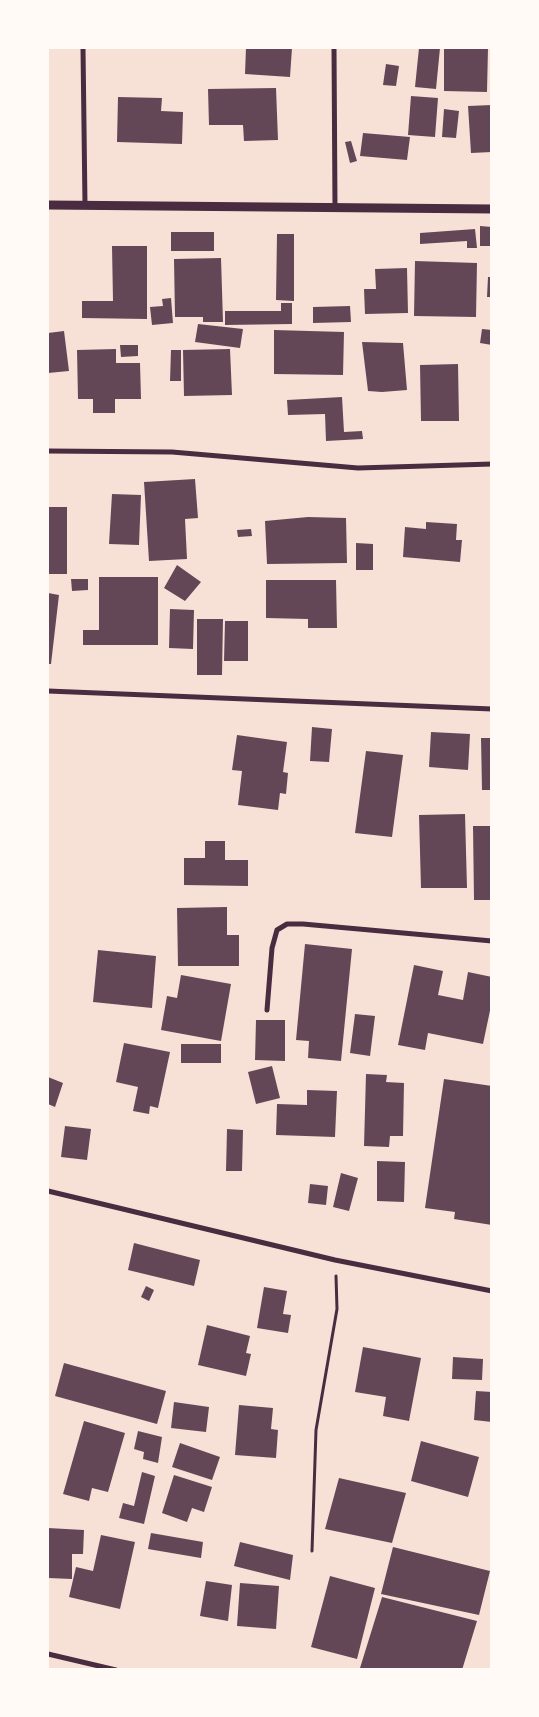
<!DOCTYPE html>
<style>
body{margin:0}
#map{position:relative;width:539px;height:1717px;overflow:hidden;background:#f7e1d7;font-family:Rubik,sans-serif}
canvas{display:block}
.frame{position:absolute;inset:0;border:49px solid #fffaf5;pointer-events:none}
</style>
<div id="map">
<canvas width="539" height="1717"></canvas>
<div class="frame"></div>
</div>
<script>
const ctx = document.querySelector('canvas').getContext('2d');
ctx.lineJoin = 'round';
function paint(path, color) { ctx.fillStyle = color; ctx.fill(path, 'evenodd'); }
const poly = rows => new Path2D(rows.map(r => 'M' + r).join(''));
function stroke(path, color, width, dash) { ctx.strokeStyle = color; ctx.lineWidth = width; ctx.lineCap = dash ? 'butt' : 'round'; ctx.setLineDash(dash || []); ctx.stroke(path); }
paint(poly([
 [246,48,292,48,290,77,245,74],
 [419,48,440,48,436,89,415,87],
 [444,48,488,48,487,92,444,91],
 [386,64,399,66,396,86,383,85],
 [276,88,278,140,244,141,243,125,209,125,208,89],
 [411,96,438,98,435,137,408,135],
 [118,97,162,98,161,111,183,112,182,144,117,142],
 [492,105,492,152,471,153,468,106],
 [444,109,459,111,456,138,442,137],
 [363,133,410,137,407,160,360,156],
 [351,141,357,161,350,163,345,142],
 [480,226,492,227,492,246,480,246],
 [475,229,477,248,467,248,467,241,420,244,420,233],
 [171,232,214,232,214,251,171,251],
 [277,234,294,234,294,301,276,300],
 [112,246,147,246,147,319,82,318,82,301,113,301],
 [221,258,223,322,203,322,203,317,175,317,174,259],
 [415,261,477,263,476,317,414,316],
 [407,268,408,313,365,314,364,289,376,289,375,269],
 [488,277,492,277,492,297,487,297],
 [171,298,173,323,152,325,150,307,163,306,162,299],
 [281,303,292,303,292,324,225,325,225,311,281,311],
 [350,306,351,322,313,323,313,307],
 [198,324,243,329,240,348,195,342],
 [482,329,492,330,492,345,480,343],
 [274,330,344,332,343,375,274,374],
 [64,331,69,371,48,373,48,333],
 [362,342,403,343,407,390,382,392,368,391],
 [120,345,138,345,138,356,121,357],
 [116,349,116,363,140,363,141,399,115,399,115,413,93,413,93,399,78,399,77,350],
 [230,349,232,395,184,396,183,350],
 [171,350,181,350,181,381,170,381],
 [458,364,459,421,421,421,420,365],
 [342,397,344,432,362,431,363,439,326,441,325,414,288,415,287,400],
 [195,479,198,518,185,519,187,559,149,561,144,482],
 [112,494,141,495,139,545,109,544],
 [48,507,67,507,67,574,48,574],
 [308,517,346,518,347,563,267,564,265,521],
 [426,522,457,524,456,540,462,540,460,562,403,557,405,527,426,529],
 [251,529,252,536,238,537,237,530],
 [356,543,373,544,373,570,356,570],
 [177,565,201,582,185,601,164,588],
 [99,577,158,577,158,645,83,645,83,630,99,630],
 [71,579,88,579,88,590,72,591],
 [266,580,336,580,337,628,308,628,308,619,266,618],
 [48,593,59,595,51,664,48,664],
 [170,609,194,610,193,649,169,648],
 [197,619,223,619,222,675,197,675],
 [225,621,248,621,248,661,224,661],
 [312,727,332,729,329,762,310,761],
 [431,732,470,734,468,770,429,767],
 [237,735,287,742,283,772,288,773,286,794,280,793,278,810,238,805,242,771,232,770],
 [481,738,492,738,492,790,482,790],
 [366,751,403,755,392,837,355,833],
 [465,814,467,888,421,888,419,815],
 [473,826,492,826,492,900,474,900],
 [205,841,225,841,225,860,248,860,248,886,184,885,184,858,205,858],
 [227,907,227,935,239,935,239,966,178,966,177,908],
 [305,944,352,949,341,1061,308,1058,309,1041,296,1040],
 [98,950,156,956,152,1008,93,1002],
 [414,965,443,971,438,995,463,1000,468,972,492,977,492,1001,483,1044,428,1033,425,1050,398,1045],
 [181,975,231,984,221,1041,161,1030,167,996,177,998],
 [355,1014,375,1016,370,1056,350,1053],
 [256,1020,285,1020,285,1061,255,1060],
 [124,1043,170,1052,158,1108,150,1106,149,1114,133,1111,138,1087,116,1082],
 [181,1044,221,1044,221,1063,181,1063],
 [272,1066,280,1098,256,1104,248,1072],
 [366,1074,387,1075,386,1082,404,1083,403,1136,390,1136,389,1147,364,1146],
 [48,1077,63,1083,55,1107,48,1104],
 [444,1079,492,1086,492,1225,454,1219,455,1212,425,1208],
 [307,1090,337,1091,335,1137,276,1135,277,1104,307,1105],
 [65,1126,91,1129,87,1160,61,1157],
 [227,1129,243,1130,242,1171,226,1171],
 [377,1161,405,1162,404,1202,377,1201],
 [341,1173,358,1178,349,1211,333,1207],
 [310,1184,328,1186,326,1205,308,1203],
 [134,1243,200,1260,194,1286,128,1270],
 [146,1286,154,1290,149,1301,141,1297],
 [264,1287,287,1291,283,1314,291,1315,288,1333,257,1328],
 [207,1325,250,1336,246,1353,251,1354,246,1376,198,1365],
 [363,1347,421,1358,409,1421,383,1416,386,1397,355,1392],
 [453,1357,483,1359,482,1380,452,1379],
 [64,1363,166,1391,157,1424,55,1396],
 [476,1391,492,1392,492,1422,474,1420],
 [174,1402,209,1407,206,1432,171,1428],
 [239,1405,273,1408,271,1429,278,1430,276,1458,235,1455],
 [84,1421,125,1433,108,1492,92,1488,89,1501,63,1494],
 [138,1431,162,1437,158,1463,143,1459,144,1452,134,1449],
 [421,1441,479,1457,468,1497,411,1481],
 [180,1443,220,1457,212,1480,172,1467],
 [142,1472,155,1476,144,1524,119,1518,123,1503,134,1506],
 [174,1475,212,1487,204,1512,192,1508,187,1522,162,1513],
 [339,1478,406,1493,392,1543,325,1529],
 [48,1528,84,1530,83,1554,72,1554,72,1579,48,1578],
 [151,1533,203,1542,201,1558,148,1549],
 [101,1535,135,1542,120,1609,69,1597,76,1567,93,1571],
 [240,1542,293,1555,290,1580,234,1566],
 [393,1547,490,1571,479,1615,381,1594],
 [330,1576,375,1588,357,1659,311,1647],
 [206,1581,232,1585,228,1621,200,1616],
 [240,1583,279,1586,276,1629,237,1626],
 [382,1597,477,1621,462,1670,360,1668]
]), '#644757');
stroke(poly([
 [312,1551,316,1430,337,1309,336,1276]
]), '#4a2c40', 3);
stroke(poly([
 [83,48,85,205],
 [334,48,335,208],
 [48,451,172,452,358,468,492,464],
 [48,691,492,709],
 [267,1010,272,948,277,930,287,924,303,924,492,941],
 [48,1191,335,1260,492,1291],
 [48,1654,116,1670]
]), '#4a2c40', 5);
stroke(poly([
 [48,205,492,209]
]), '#4a2c40', 9);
</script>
